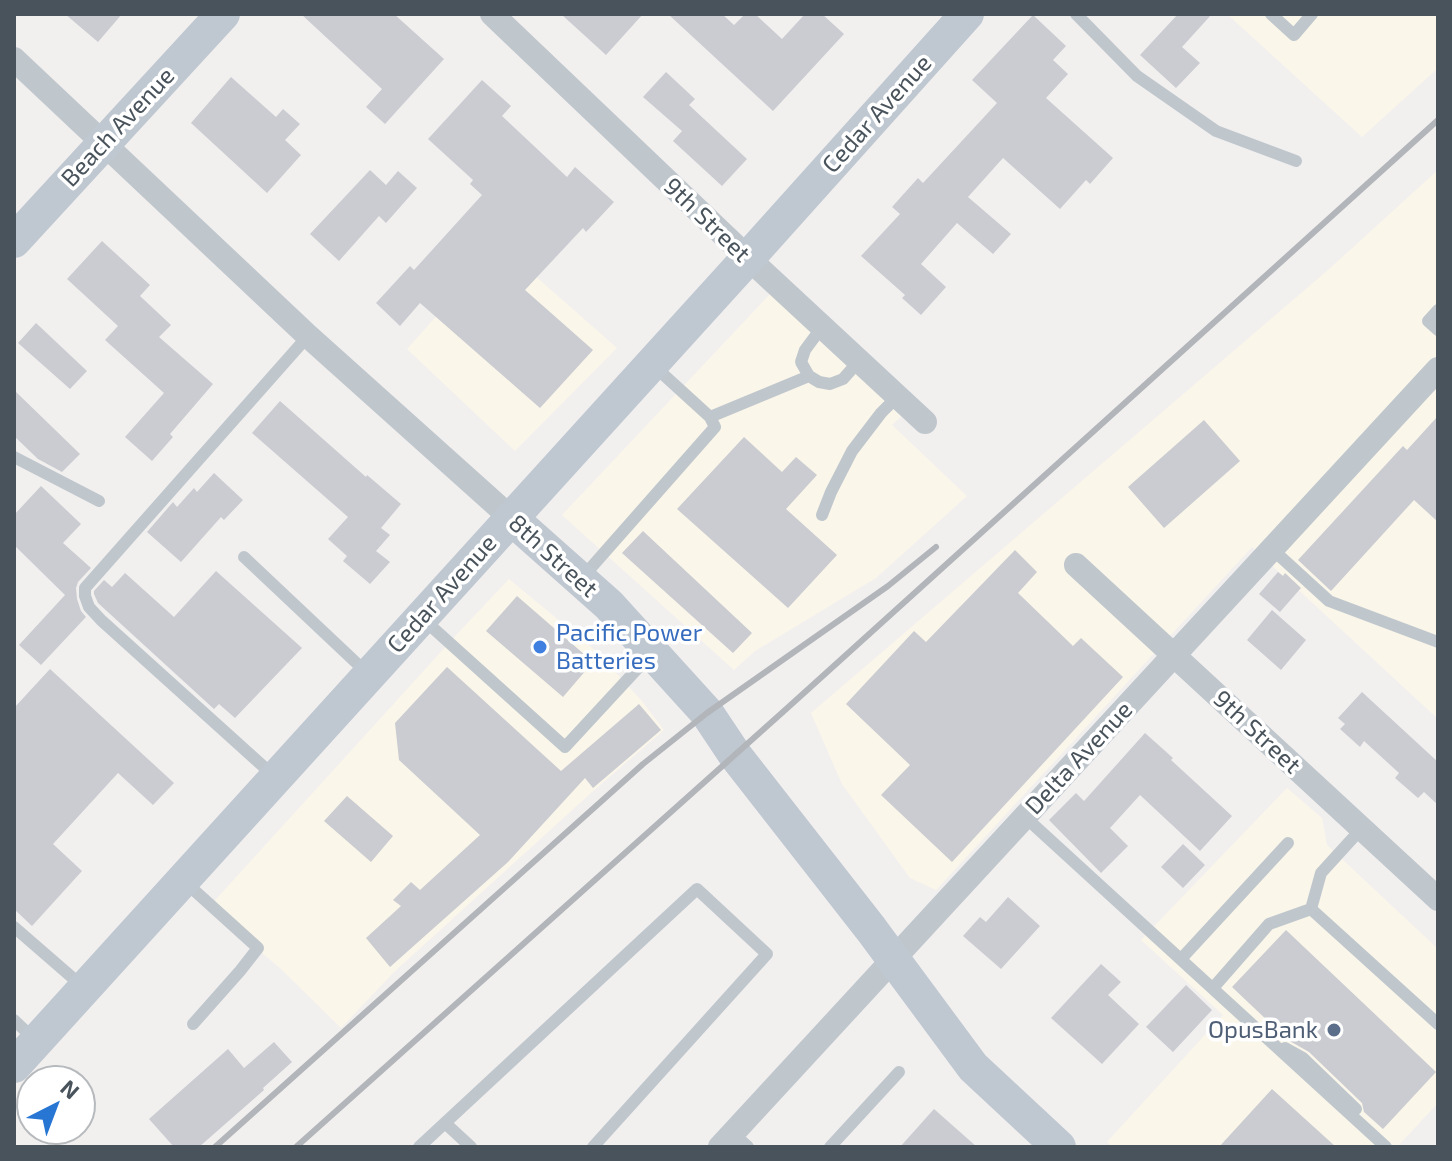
<!DOCTYPE html>
<style>
body{margin:0}
#map{position:relative;width:1452px;height:1161px;overflow:hidden;background:#f2efef;font-family:"Exo 2",sans-serif}
canvas{display:block}
.frame{position:absolute;inset:0;border:16px solid #49535b;pointer-events:none}
.north{position:absolute;left:16px;top:1065px;width:80px;height:80px;box-sizing:border-box;background:#fff;border:2px solid #b6babd;border-radius:50%;rotate:42deg;font-size:22px;font-weight:700;line-height:32px;text-align:center;color:#49535b}
.north::after{content:'';display:block;margin:auto;width:28px;height:36px;background:#2876d3;clip-path:polygon(50% 0,100% 100%,50% 72%,0 100%)}
</style>
<div id="map">
<canvas width="1452" height="1161"></canvas>
<div class="frame"></div>
<div class="north">N</div>
</div>
<script>
const ctx = document.querySelector('canvas').getContext('2d');
ctx.lineJoin = 'round';
function paint(path, color) { ctx.fillStyle = color; ctx.fill(path, 'evenodd'); }
const poly = rows => new Path2D(rows.map(r => 'M' + r).join(''));
function stroke(path, color, width, dash) { ctx.strokeStyle = color; ctx.lineWidth = width; ctx.lineCap = dash ? 'butt' : 'round'; ctx.setLineDash(dash || []); ctx.stroke(path); }
function drawText(font, color, halo, rows, align = 'center') {
  ctx.font = font + ' "Exo 2",sans-serif'; ctx.lineWidth = 7; ctx.setLineDash([]); ctx.textBaseline = 'middle'; ctx.strokeStyle = halo; ctx.fillStyle = color; for (const [text, x, y, turn = 0] of rows) {
    ctx.save(); ctx.translate(x, y); ctx.rotate((+turn || 0) * Math.PI / 180); ctx.textAlign = isNaN(turn) ? turn : align; if (halo) ctx.strokeText(text, 0, 0); ctx.fillText(text, 0, 0); ctx.restore();
  }
}
paint(poly([
 [1227,14,1438,14,1438,68,1362,137],
 [1438,170,1438,719,1252,547,936,890,910,878,842,784,811,713,1328,270],
 [500,245,617,348,515,451,407,349],
 [771,293,904,414,892,425,967,496,876,578,755,651,734,670,562,515],
 [509,579,597,652,641,700,664,730,592,792,394,972,341,1028,280,968,208,908,459,632],
 [1287,788,1322,818,1327,845,1438,949,1438,1103,1397,1147,1113,1147,1107,1142,1223,1015,1141,940]
]), '#fbf6ea');
paint(poly([
 [65,14,122,14,98,42],
 [301,14,394,14,444,59,385,124,366,107,382,89],
 [561,14,643,14,606,55],
 [668,14,722,14,734,25,745,14,755,14,782,39,805,14,822,14,844,34,773,111],
 [1178,14,1212,14,1182,47,1200,63,1176,88,1140,55],
 [1033,15,1066,46,1053,60,1068,74,1046,98,1113,158,1090,184,1086,180,1060,209,1003,158,968,197,1011,234,993,254,957,223,921,264,946,287,921,315,902,298,905,295,861,256,900,214,892,207,918,178,923,183,997,103,972,80],
 [666,72,695,99,689,105,747,159,722,186,673,141,682,131,643,97],
 [231,77,276,117,283,109,300,124,285,140,301,155,267,193,191,123],
 [482,80,511,106,502,116,567,177,575,167,614,202,586,232,583,228,525,290,593,350,540,408,420,303,400,326,376,303,410,266,414,270,482,195,470,184,473,180,428,139],
 [370,170,386,185,398,171,417,188,386,223,379,216,339,261,310,234],
 [102,241,150,285,140,296,171,325,159,337,213,384,170,434,173,437,152,461,125,437,164,393,105,340,118,326,67,279],
 [36,323,87,371,70,389,18,343],
 [14,390,80,454,62,472,38,459,14,436],
 [280,401,366,477,367,475,401,504,381,528,390,535,376,551,390,562,370,584,343,561,347,556,328,539,348,517,252,433],
 [1438,416,1438,522,1414,500,1331,591,1298,560,1403,446,1407,450],
 [1204,420,1240,461,1164,528,1128,487],
 [744,437,782,472,796,457,817,475,786,509,837,555,788,608,677,509],
 [214,473,243,500,224,520,221,517,181,562,147,532,173,502,177,507,194,488,197,492],
 [41,486,81,524,63,543,91,568,78,582,76,588,77,599,81,611,86,617,41,665,19,645,65,595,14,545,14,515],
 [643,531,752,633,733,653,622,553],
 [1015,550,1037,572,1018,593,1073,646,1081,638,1123,677,952,862,881,795,910,765,846,704,914,631,926,642],
 [216,571,302,648,235,718,219,704,214,709,98,603,94,594,94,591,104,580,112,587,125,573,174,617],
 [1278,572,1283,576,1285,573,1301,588,1280,612,1259,594],
 [517,596,593,662,563,697,486,631],
 [1272,610,1306,640,1281,670,1247,640],
 [447,667,561,771,639,704,661,730,593,788,585,778,508,862,390,967,366,938,401,906,393,900,411,882,420,890,480,835,399,760,395,723],
 [50,669,174,783,153,805,118,773,53,844,82,871,32,926,14,909,14,708],
 [1362,692,1438,762,1438,805,1424,792,1418,798,1395,778,1399,773,1364,741,1360,747,1340,729,1345,724,1338,718],
 [1145,733,1173,758,1171,760,1232,816,1200,851,1140,795,1110,828,1128,846,1101,873,1049,820,1076,793,1084,801],
 [347,796,393,836,371,862,324,821],
 [1183,844,1205,865,1183,888,1161,867],
 [1008,897,1040,926,1001,969,963,936,980,917,986,922],
 [1286,930,1436,1072,1383,1129,1364,1112,1362,1103,1309,1052,1288,1040,1232,987],
 [1101,964,1121,982,1108,995,1139,1024,1102,1064,1051,1018],
 [1186,985,1212,1010,1173,1052,1146,1027],
 [274,1042,292,1062,263,1088,264,1090,199,1147,174,1147,149,1119,228,1049,244,1068],
 [1272,1089,1336,1147,1219,1147],
 [934,1109,977,1147,900,1147]
]), '#caccd1');
stroke(poly([
 [1076,14,1137,76,1216,131,1296,161],
 [1271,14,1294,35,1312,14],
 [1438,310,1428,321,1438,330],
 [809,376,819,382,830,384,843,379,859,361],
 [710,417,809,376,801,362,805,350,822,327],
 [14,457,99,501],
 [822,515,831,492,852,451,881,413,897,397],
 [1272,549,1329,601,1438,642],
 [244,557,366,672],
 [581,579,715,427,710,417,654,366],
 [423,619,565,747,651,654],
 [275,777,101,620,89,607,85,596,85,588,308,336],
 [1025,817,1386,1147],
 [1362,828,1321,873,1311,909,1438,1024],
 [185,882,258,948,240,971,193,1024],
 [14,927,82,986],
 [1181,959,1288,843],
 [1213,988,1269,924,1311,909],
 [14,1020,35,1040],
 [1285,1048,1303,1058,1356,1109],
 [445,1123,471,1147],
 [733,1133,748,1147],
 [419,1147,697,889,767,954,593,1147],
 [830,1147,899,1072]
]), '#bfc7cd', 12);
stroke(poly([
 [492,14,748,258,925,422],
 [14,59,308,336,511,518],
 [1076,565,1438,899],
 [720,1147,1438,369]
]), '#bfc7cd', 24);
stroke(poly([
 [14,241,223,14],
 [511,518,609,605,707,713,735,755,871,929,973,1067,1059,1147],
 [14,1066,748,258,967,14]
]), '#bfc8d1', 34);
stroke(poly([
 [215,1147,643,764,707,713,888,586,936,547],
 [296,1147,784,711,1438,120]
]), '#b2b5b9', 6);
for (const [x, y, r, color] of [
 [540,647,8,"#3f7fe0"],
 [1334,1030,8,"#5c6f8a"]
]) { const dot = new Path2D(); dot.arc(x, y, r, 0, 2 * Math.PI); ctx.fillStyle = color; ctx.fill(dot); stroke(dot, '#fff', 3); }
drawText('24px', '#49535b', '#fff', [
 ["Cedar Avenue",877,114,-48],
 ["Beach Avenue",118,127,-47],
 ["9th Street",707,220,44],
 ["8th Street",553,556,42],
 ["Cedar Avenue",442,594,-48],
 ["9th Street",1257,732,43],
 ["Delta Avenue",1079,758,-47]
]);
drawText('24px', '#366cbe', '#fff', [
 ["Pacific Power",556,633],
 ["Batteries",556,661]
], 'left');
drawText('24px', '#4e5e75', '#fff', [
 ["OpusBank",1318,1030]
], 'right');
</script>
